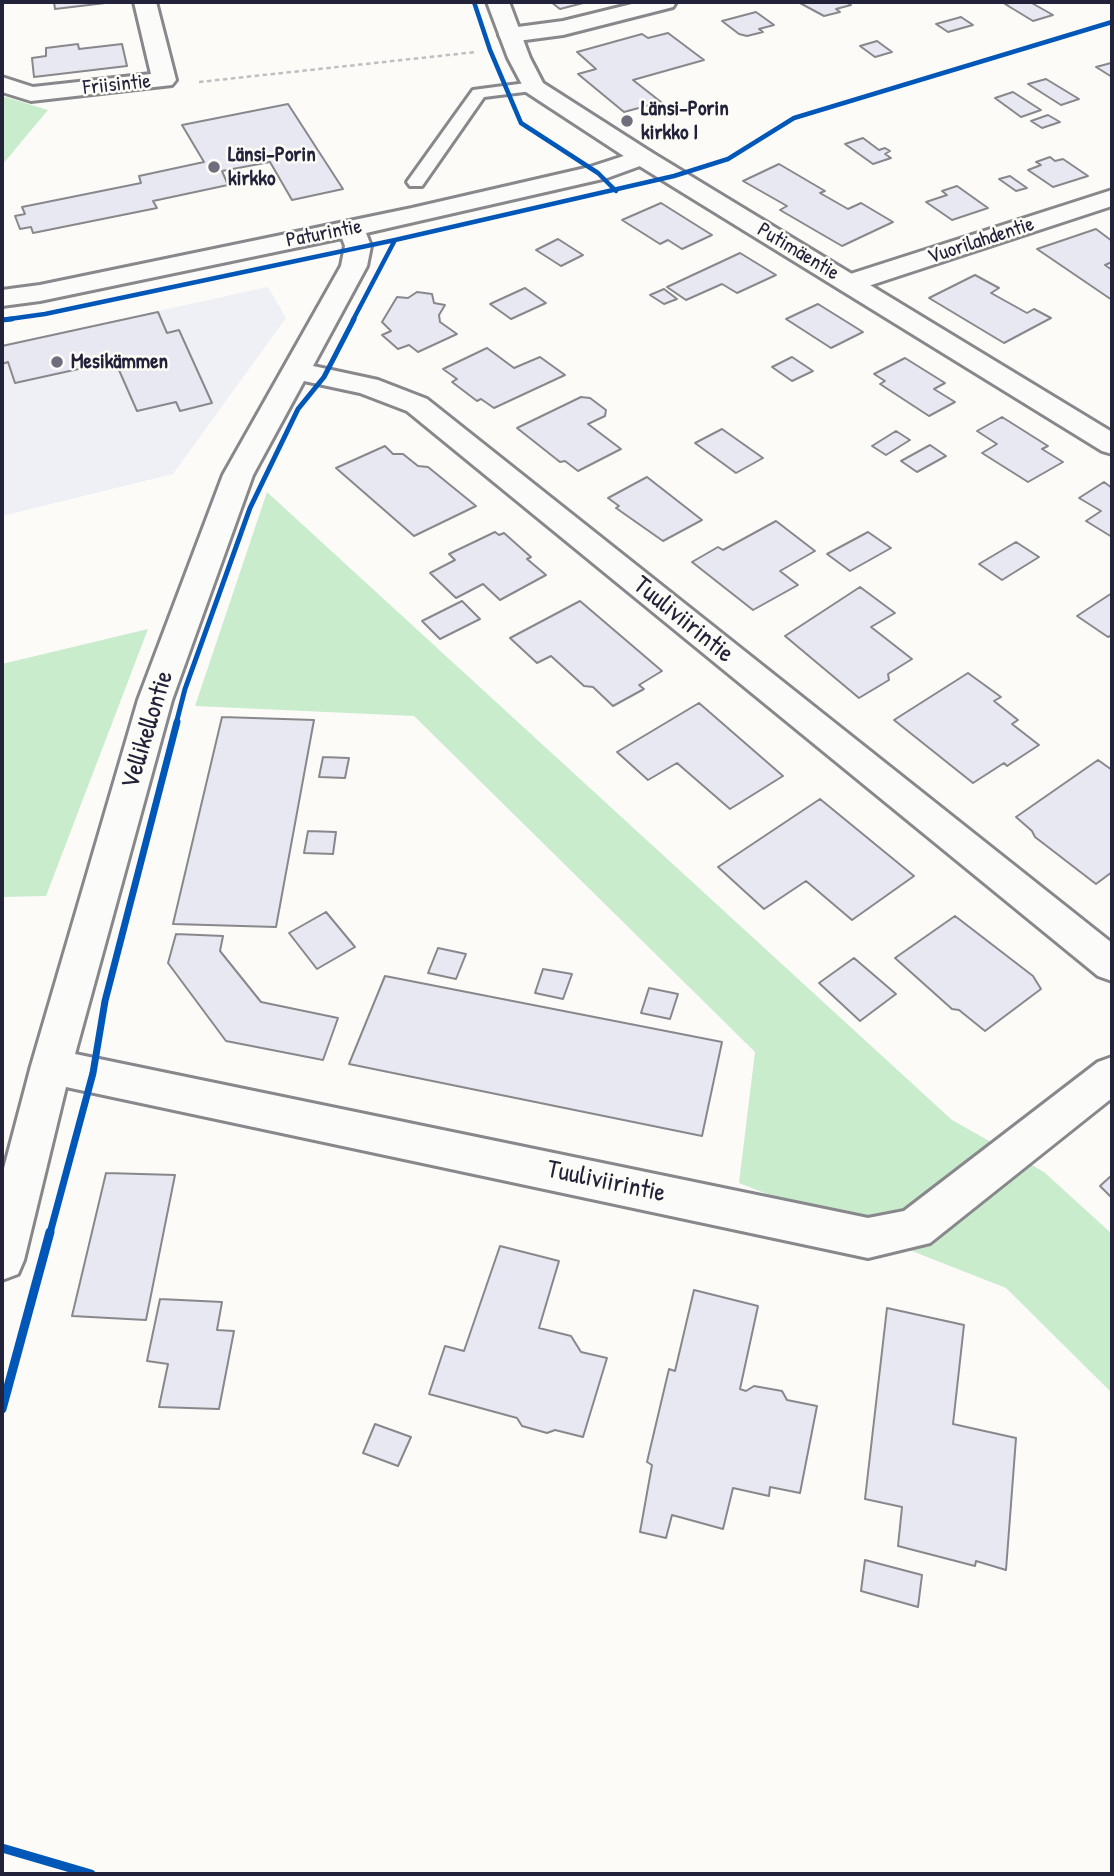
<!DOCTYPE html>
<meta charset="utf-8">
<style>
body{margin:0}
#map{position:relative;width:1114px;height:1876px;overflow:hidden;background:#fcfbf8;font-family:"Patrick Hand",sans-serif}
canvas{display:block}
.frame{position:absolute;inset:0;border:4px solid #22223b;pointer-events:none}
</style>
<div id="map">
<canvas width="1114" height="1876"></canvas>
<div class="frame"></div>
</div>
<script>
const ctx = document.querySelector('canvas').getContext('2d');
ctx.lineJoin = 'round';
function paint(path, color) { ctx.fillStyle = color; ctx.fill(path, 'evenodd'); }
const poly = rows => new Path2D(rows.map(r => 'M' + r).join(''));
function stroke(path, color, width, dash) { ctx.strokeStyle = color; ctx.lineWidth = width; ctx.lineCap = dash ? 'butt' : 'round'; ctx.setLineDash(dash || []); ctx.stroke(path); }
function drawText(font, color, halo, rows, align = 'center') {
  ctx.font = font + ' "Patrick Hand",sans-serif'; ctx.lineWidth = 5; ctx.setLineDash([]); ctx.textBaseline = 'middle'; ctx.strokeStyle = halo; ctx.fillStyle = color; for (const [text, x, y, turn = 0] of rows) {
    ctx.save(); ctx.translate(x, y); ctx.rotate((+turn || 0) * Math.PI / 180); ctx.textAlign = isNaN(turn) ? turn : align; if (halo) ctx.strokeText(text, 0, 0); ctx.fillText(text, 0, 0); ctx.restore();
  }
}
paint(poly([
 [268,287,286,318,173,474,2,516,2,345]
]), '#eff0f5');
paint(poly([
 [2,96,48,110,2,165],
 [267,492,952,1120,1044,1172,1112,1234,1112,1393,1006,1288,739,1183,755,1052,414,716,195,706],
 [148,629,46,896,2,897,2,664]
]), '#c9eccd');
const building = poly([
 [54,2,114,2,55,9,54,2],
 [551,2,587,2,560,9,551,2],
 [798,2,846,2,851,5,836,9,840,12,824,16,798,2],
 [1014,2,1030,2,1053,15,1033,21,1005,4,1014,2],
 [756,12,774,25,759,29,763,32,747,36,739,34,722,21,756,12],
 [961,17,973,25,948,32,936,24,961,17],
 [668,33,704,60,633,80,661,102,624,112,578,74,596,69,577,52,642,34,648,38,668,33],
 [877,41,892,52,875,57,860,46,877,41],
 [78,44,79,49,122,44,127,66,34,77,32,58,46,56,46,48,78,44],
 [1111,63,1112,77,1096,67,1111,63],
 [1046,79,1079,99,1061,105,1028,84,1046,79],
 [1013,92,1041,110,1021,117,995,98,1013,92],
 [288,104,343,189,292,200,270,162,222,171,228,185,153,201,157,208,33,233,31,227,20,229,15,216,25,214,22,207,141,183,139,176,204,162,182,125,288,104],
 [1048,115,1060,122,1042,128,1031,121,1048,115],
 [863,138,879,150,885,148,890,151,885,154,891,158,873,164,845,144,863,138],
 [1050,157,1055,161,1063,159,1088,176,1053,187,1028,170,1041,165,1036,162,1050,157],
 [779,164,825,191,820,193,848,209,861,203,893,222,842,246,780,210,787,206,743,181,779,164],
 [1010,176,1027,188,1016,191,999,179,1010,176],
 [957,186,988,208,952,220,926,202,947,195,942,191,957,186],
 [661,203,712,235,682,249,668,240,660,244,622,220,661,203],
 [1096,229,1112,241,1112,262,1105,265,1112,270,1112,300,1037,249,1096,229],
 [558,239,583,255,561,266,536,250,558,239],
 [740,253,776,275,737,293,722,284,686,300,667,287,740,253],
 [975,275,999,288,991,293,1027,313,1034,309,1051,318,1004,343,929,298,975,275],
 [525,288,546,303,511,319,490,304,525,288],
 [664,289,677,299,664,304,650,295,664,289],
 [417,292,432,294,434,303,445,305,439,315,440,322,457,334,418,352,409,345,398,349,382,335,391,331,382,322,397,297,408,298,417,292],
 [818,304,863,332,831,348,786,319,818,304],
 [158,312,167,333,179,330,212,403,180,411,176,402,137,411,115,361,15,383,8,362,2,364,2,346,158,312],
 [487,348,514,368,540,357,565,375,494,408,481,399,477,401,452,382,457,379,443,369,487,348],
 [792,357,813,371,792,381,772,367,792,357],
 [905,358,945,383,934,389,955,402,929,416,880,384,885,381,874,374,905,358],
 [581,397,590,398,606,410,605,416,588,424,621,449,578,471,565,461,560,462,517,428,581,397],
 [1002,417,1048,446,1042,449,1063,462,1028,482,982,453,997,444,977,431,1002,417],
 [722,429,763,458,736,473,695,443,722,429],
 [896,431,910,440,886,455,872,446,896,431],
 [930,445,946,456,917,472,901,461,930,445],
 [385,446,393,454,403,454,418,466,428,467,476,506,414,536,336,468,385,446],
 [647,477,702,520,663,541,616,508,619,506,608,498,647,477],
 [1104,482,1112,488,1112,537,1086,521,1101,511,1079,498,1104,482],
 [776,521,815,551,780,571,798,585,753,610,692,562,718,547,723,550,776,521],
 [495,532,499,535,504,533,531,557,527,559,546,575,500,600,483,584,456,598,430,573,455,560,449,554,495,532],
 [868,532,891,548,850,571,827,554,868,532],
 [1016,542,1039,557,1002,580,979,564,1016,542],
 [860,587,895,613,871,627,912,659,888,674,889,680,859,698,785,636,860,587],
 [1112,593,1112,635,1108,637,1077,616,1112,593],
 [462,601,480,619,440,639,422,621,462,601],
 [580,601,662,671,639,685,644,689,613,706,593,687,584,686,551,656,537,663,510,638,580,601],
 [968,673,1001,697,994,701,1018,720,1012,724,1039,745,1007,766,1004,763,973,783,894,720,968,673],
 [699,703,783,776,730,809,677,763,648,780,617,752,699,703],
 [222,717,314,720,276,927,173,924,222,717],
 [323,757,349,758,345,778,319,777,323,757],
 [1098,760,1112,770,1112,872,1096,884,1035,837,1032,831,1016,817,1098,760],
 [820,799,914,876,852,920,806,881,764,909,718,867,820,799],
 [308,831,336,832,333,854,304,853,308,831],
 [326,912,355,947,317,969,289,933,326,912],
 [955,916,1033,976,1041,989,985,1031,959,1010,952,1009,895,958,955,916],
 [176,934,223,936,220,951,261,1002,338,1018,323,1060,226,1041,168,963,176,934],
 [438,948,466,954,456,979,428,973,438,948],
 [854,958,896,994,860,1021,819,983,854,958],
 [543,969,572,974,563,999,535,993,543,969],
 [385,976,722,1042,702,1136,349,1064,385,976],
 [649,988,678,994,670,1019,641,1013,649,988],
 [106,1173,175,1175,146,1320,72,1316,106,1173],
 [1112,1175,1112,1198,1100,1186,1112,1175],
 [500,1246,559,1261,539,1328,571,1336,581,1352,607,1358,583,1437,555,1430,547,1433,522,1426,517,1418,429,1394,445,1346,464,1351,500,1246],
 [694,1290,758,1306,740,1389,746,1391,754,1386,782,1391,787,1400,817,1406,800,1493,770,1487,769,1496,733,1488,723,1529,672,1515,666,1538,640,1532,652,1465,647,1462,669,1369,675,1371,694,1290],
 [160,1299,222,1302,217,1330,234,1331,219,1409,159,1407,168,1364,147,1361,160,1299],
 [887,1308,964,1325,953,1424,1016,1438,1006,1570,976,1561,975,1566,898,1546,902,1507,865,1499,887,1308],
 [375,1424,411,1437,398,1466,363,1453,375,1424],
 [865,1560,922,1575,918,1607,861,1591,865,1560]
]);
paint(building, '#e7e8f1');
stroke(building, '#88888c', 2);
const service = poly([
 [534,82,542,87,540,90,484,97,422,186,410,186,407,182,473,90,534,82]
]);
const minor = poly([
 [134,2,156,2,176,80,172,85,31,101,2,92,2,77,33,87,151,74,134,2],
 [640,2,676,2,673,7,563,35,510,42,502,40,499,35,502,30,510,28,563,21,640,2],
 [642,150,651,152,654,157,651,162,607,178,366,233,371,246,367,266,313,366,378,380,427,399,1112,943,1112,981,1098,976,407,411,360,393,304,381,253,475,172,700,75,1054,868,1218,904,1211,1098,1062,1112,1057,1112,1098,930,1243,868,1258,66,1087,24,1260,18,1274,2,1280,2,1176,31,1066,138,700,223,475,341,266,345,246,342,238,40,301,2,306,2,290,40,285,412,208,590,167,642,150],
 [1112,190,1112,206,859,289,850,291,841,289,837,283,841,277,1112,190]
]);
const secondary = poly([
 [487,2,509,2,530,58,543,83,651,152,1112,432,1112,454,1102,451,633,162,526,92,508,58,487,2]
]);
stroke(service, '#88888c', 6);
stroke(minor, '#88888c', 6);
stroke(secondary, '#88888c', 6);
stroke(poly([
 [199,82,476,52]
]), '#bfbfc0', 2.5, [4.5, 3.5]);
paint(service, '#fbfbf9');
paint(minor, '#fbfbf9');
paint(secondary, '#fbfbf9');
stroke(poly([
 [474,2,490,50,521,123,598,173,616,191],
 [2,320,45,314,395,240,674,176,728,159,794,118,1112,22],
 [353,320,395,240]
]), '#0057b8', 4.5);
stroke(poly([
 [2,320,12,319],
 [176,724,185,689,250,508,298,409,324,377,354,319]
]), '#0057b8', 5);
stroke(poly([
 [50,1233,93,1073,105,1001,177,722]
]), '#0057b8', 7);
stroke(poly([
 [2,1409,50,1232],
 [2,1848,91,1874]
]), '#0057b8', 9);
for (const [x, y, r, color] of [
 [627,121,7,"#6e6e7d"],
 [214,167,7,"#6e6e7d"],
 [57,362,7,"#6e6e7d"]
]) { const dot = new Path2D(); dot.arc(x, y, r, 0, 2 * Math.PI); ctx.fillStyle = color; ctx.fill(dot); stroke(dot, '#fdfcf7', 2.5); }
drawText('21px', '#22223b', '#fdfcf7', [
 ["Friisintie",117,85,-6],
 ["Paturintie",324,234,-11],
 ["Vuorilahdentie",981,241,-18],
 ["Putimäentie",798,252,31]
]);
drawText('bold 21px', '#22223b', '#fdfcf7', [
 ["Länsi-Porin",641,109],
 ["kirkko I",641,133],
 ["Länsi-Porin",228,155],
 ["kirkko",228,179],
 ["Mesikämmen",71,362]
], 'left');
drawText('26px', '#22223b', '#fdfcf7', [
 ["Tuuliviirintie",683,620,39],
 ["Vellikellontie",148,730,-73],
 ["Tuuliviirintie",606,1182,12]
]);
</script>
